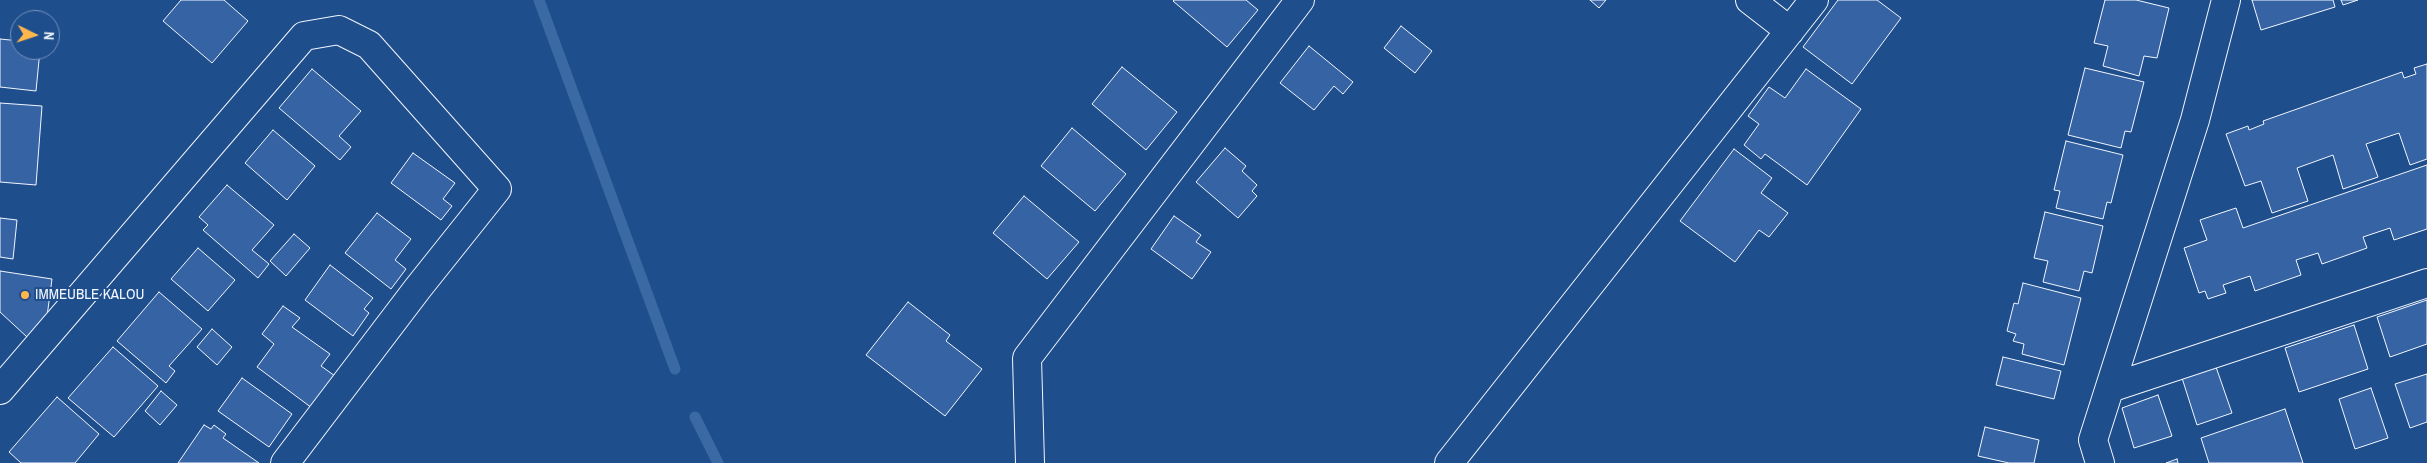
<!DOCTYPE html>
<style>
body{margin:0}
#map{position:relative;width:2427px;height:463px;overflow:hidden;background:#1f4e8c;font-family:"Archivo Narrow",sans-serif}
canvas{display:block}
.north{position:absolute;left:10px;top:10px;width:50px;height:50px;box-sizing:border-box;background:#1f4e8c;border:1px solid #7391ba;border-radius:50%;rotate:94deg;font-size:14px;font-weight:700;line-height:20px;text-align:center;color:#f2f6ff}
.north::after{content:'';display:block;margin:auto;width:18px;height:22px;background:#ffb74d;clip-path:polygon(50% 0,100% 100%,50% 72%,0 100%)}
</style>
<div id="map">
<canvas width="2427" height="463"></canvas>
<div class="north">N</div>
</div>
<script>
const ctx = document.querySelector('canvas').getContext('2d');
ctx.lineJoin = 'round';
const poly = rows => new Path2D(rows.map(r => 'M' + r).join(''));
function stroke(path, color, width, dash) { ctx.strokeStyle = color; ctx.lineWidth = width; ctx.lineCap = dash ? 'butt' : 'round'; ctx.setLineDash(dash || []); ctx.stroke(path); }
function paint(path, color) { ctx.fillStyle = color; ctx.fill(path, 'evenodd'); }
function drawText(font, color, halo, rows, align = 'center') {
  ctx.font = font + ' "Archivo Narrow",sans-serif'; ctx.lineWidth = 4; ctx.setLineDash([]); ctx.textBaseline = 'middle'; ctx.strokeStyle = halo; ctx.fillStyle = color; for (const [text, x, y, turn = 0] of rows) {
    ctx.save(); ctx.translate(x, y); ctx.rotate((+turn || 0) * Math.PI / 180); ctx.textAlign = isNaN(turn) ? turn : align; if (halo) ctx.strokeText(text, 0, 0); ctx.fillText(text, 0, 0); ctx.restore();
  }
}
stroke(poly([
 [539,0,675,369],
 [695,417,718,463]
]), '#3b69a3', 11);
const building = poly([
 [181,0,224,0,248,21,212,63,163,21,181,0],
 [1174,0,1246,0,1258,10,1227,47,1173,1,1174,0],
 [1590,0,1606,0,1599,8,1590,0],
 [1838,0,1877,0,1901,18,1852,84,1803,47,1838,0],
 [2105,0,2136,0,2169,8,2157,58,2144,56,2139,76,2103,66,2108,46,2094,43,2105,0],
 [2252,0,2333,0,2335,7,2261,30,2252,0],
 [2341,0,2358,0,2343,5,2341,0],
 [1401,26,1432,51,1415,73,1384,48,1401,26],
 [0,39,20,41,20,50,40,50,36,91,0,87,0,39],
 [1309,46,1353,82,1343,94,1334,86,1314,110,1280,83,1309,46],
 [2427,64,2427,159,2410,165,2399,133,2366,144,2378,177,2343,189,2333,155,2297,168,2308,201,2272,213,2261,181,2245,186,2226,134,2248,126,2249,130,2264,124,2263,121,2402,72,2404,78,2416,74,2414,68,2427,64],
 [1122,67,1177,112,1146,150,1092,104,1122,67],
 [2085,68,2144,82,2131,132,2125,131,2121,148,2068,135,2085,68],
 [312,69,361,111,339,136,351,147,340,160,279,108,312,69],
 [1806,69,1861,109,1807,185,1765,154,1761,159,1744,145,1759,124,1748,116,1769,87,1785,98,1806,69],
 [0,103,42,106,36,185,0,182,0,103],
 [1072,128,1126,174,1095,211,1041,166,1072,128],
 [273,130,315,166,287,200,245,163,273,130],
 [2066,141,2123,155,2111,203,2107,202,2103,219,2056,208,2060,191,2054,190,2066,141],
 [1225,148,1246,166,1242,171,1257,185,1252,191,1257,196,1238,218,1196,182,1225,148],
 [1734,149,1772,178,1761,193,1788,213,1769,237,1759,230,1735,262,1680,221,1734,149],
 [413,153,455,183,443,199,452,206,441,220,391,183,413,153],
 [2427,165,2427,229,2394,240,2390,228,2363,237,2367,248,2322,264,2318,253,2296,260,2301,275,2255,291,2250,276,2223,285,2226,293,2208,299,2205,291,2199,293,2184,248,2207,240,2200,220,2236,208,2243,228,2427,165],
 [227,185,274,225,252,250,269,264,258,278,203,230,208,225,199,217,227,185],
 [1024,196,1079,242,1047,279,993,233,1024,196],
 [2045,212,2103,226,2092,273,2084,271,2079,291,2043,282,2048,261,2034,258,2045,212],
 [377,213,411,239,395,260,406,269,391,289,345,253,377,213],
 [1174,216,1201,235,1196,242,1211,252,1192,279,1151,249,1174,216],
 [0,218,17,220,13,259,0,257,0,218],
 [294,234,310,248,286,276,270,261,294,234],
 [198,248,235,280,208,311,171,279,198,248],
 [330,265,373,298,364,309,369,313,353,336,305,300,330,265],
 [0,271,52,279,46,324,27,337,0,312,0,271],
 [2023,283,2081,298,2064,365,2022,354,2024,344,2013,341,2016,334,2007,331,2014,303,2018,304,2023,283],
 [159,292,202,329,169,366,175,371,166,383,117,341,159,292],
 [2427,300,2427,344,2390,357,2377,317,2427,300],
 [908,302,950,335,946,341,982,369,945,416,866,355,908,302],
 [283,306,300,318,292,327,330,354,321,366,335,376,312,408,257,367,274,344,262,334,283,306],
 [2354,325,2368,369,2299,392,2285,348,2354,325],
 [212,329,232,347,217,365,197,347,212,329],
 [113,347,158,386,114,437,68,398,113,347],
 [2003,357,2061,371,2054,399,1996,385,2003,357],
 [2216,367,2232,413,2197,425,2182,378,2216,367],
 [2427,374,2427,422,2410,428,2395,384,2427,374],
 [242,378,292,414,269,447,218,411,242,378],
 [2371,388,2388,438,2355,449,2339,399,2371,388],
 [161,391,177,405,160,425,145,411,161,391],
 [2158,395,2172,436,2134,448,2122,408,2158,395],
 [57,397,99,434,75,463,21,463,9,452,57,397],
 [2285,409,2303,463,2209,463,2201,438,2285,409],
 [204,425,211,429,214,425,226,434,223,438,259,463,178,463,204,425],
 [1985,427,2039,440,2034,463,2009,463,1978,456,1985,427],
 [2177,459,2178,463,2166,463,2177,459]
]);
paint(building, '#3563a3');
stroke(building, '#f2f6ff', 1);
const minor = poly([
 [1750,0,1790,31],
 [2110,388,2427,283],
 [0,390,304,36,339,30,369,45,497,189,418,288,285,463],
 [1030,463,1027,358,1300,0],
 [1449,463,1814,0],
 [2100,463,2093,440,2195,120,2226,0]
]);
stroke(minor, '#f2f6ff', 30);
stroke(minor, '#1f4e8c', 28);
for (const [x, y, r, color] of [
 [25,295,5,"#ffb74d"]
]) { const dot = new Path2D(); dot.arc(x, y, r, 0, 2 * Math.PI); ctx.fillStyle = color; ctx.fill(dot); stroke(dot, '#1f4e8c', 2); }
drawText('15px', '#f2f6ff', '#1f4e8c', [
 ["IMMEUBLE KALOU",35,295]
], 'left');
</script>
